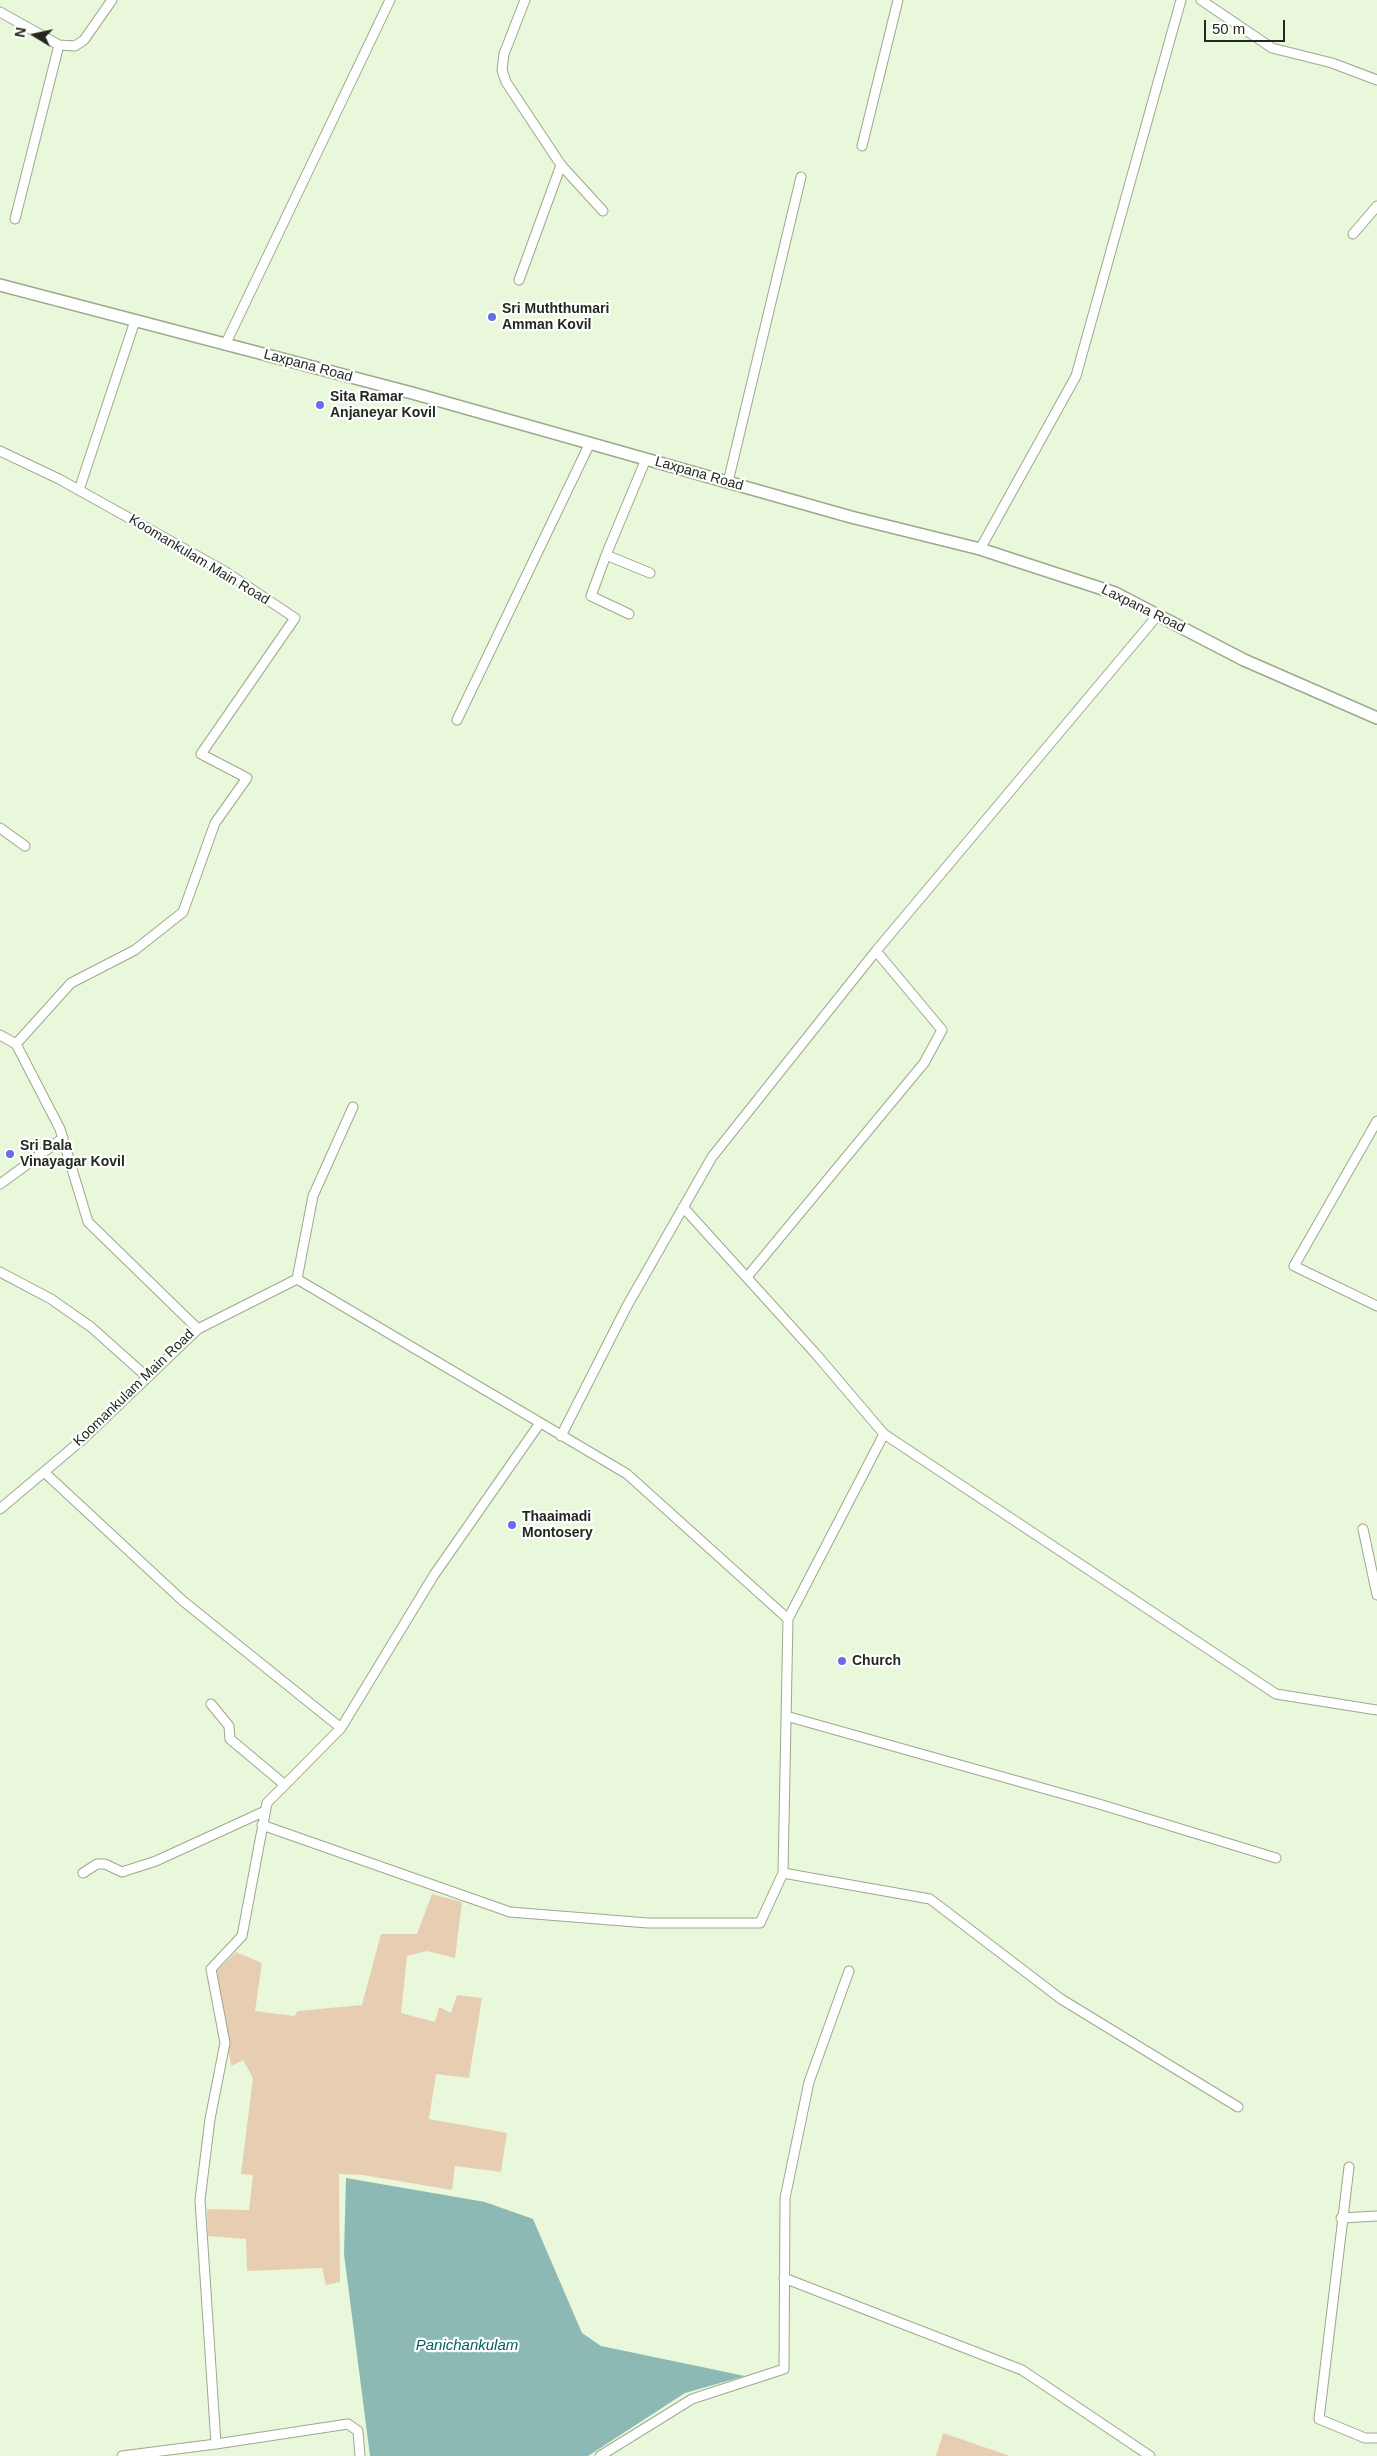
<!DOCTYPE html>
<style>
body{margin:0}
#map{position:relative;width:1377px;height:2456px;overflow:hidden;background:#e9f8da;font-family:Helvetica,sans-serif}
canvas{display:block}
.north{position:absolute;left:10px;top:10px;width:50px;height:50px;-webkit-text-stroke:4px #fff;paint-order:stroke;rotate:280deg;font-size:14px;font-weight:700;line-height:20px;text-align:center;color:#23291e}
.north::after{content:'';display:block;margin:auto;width:18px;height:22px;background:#23291e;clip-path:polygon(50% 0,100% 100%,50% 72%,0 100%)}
.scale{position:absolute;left:1204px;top:20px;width:81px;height:22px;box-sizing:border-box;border:2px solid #23291e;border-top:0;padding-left:6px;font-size:15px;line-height:18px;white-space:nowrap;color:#23291e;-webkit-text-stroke:4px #fff;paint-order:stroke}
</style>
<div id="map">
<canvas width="1377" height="2456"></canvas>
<div class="north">N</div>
<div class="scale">50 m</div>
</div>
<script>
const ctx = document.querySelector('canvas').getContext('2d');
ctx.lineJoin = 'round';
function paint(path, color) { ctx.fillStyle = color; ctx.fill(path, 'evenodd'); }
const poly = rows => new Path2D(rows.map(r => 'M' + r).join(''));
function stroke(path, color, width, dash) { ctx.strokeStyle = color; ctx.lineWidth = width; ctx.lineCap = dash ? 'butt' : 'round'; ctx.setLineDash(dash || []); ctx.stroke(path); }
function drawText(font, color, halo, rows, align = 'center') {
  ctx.font = font + ' Helvetica,sans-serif'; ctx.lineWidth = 4.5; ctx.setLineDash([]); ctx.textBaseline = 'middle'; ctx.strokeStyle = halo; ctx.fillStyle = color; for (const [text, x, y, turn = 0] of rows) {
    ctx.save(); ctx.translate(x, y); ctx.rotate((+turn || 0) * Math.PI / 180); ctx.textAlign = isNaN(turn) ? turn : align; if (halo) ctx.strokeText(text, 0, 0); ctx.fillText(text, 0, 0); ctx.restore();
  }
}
paint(poly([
 [432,1894,462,1902,455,1958,427,1951,407,1956,401,2013,435,2022,439,2007,451,2013,457,1995,482,1998,469,2078,436,2074,429,2119,507,2133,501,2172,455,2166,452,2190,363,2175,339,2174,340,2282,326,2285,322,2268,247,2271,246,2239,208,2236,207,2209,249,2210,253,2175,241,2174,253,2078,243,2060,231,2066,217,1971,236,1952,262,1963,255,2011,294,2016,298,2011,362,2005,381,1934,417,1934],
 [943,2433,1010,2456,936,2456]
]), '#e7ceb2');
paint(poly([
 [346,2178,485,2202,533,2219,582,2333,601,2346,745,2376,685,2393,588,2456,370,2456,344,2254]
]), '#8db9b4');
const minor = poly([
 [525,0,504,54,502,70,506,82,561,165,603,211],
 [1201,0,1272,48,1332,63,1377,80],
 [0,12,59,45,75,46,84,40,112,0],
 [862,146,898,0],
 [15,219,59,45],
 [1353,234,1377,206],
 [519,280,561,165],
 [225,345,390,0],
 [0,451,59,479,226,572,295,618,201,754,247,778,215,823,183,912,135,950,71,983,16,1044,60,1129,88,1222,198,1329,83,1439,0,1509],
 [646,459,606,555,650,573],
 [728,482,801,177],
 [79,490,135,321],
 [980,549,1076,376,1181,0],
 [606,555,591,596,629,614],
 [457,720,590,443],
 [0,828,25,846],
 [0,1035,16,1044],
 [1377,1121,1294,1266,1377,1306],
 [0,1184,63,1138],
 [683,1207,815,1353,884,1434],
 [0,1272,51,1299,91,1327,147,1377],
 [747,1277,924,1063,942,1030,876,951],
 [297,1279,313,1196,353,1107],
 [198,1329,297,1279,627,1474,788,1619],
 [561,1436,627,1306,712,1157,876,951,1157,616],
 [44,1472,183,1601,341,1728],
 [1363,1529,1377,1595],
 [211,1704,229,1726,230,1739,285,1785],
 [786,1716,1099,1804,1276,1858],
 [262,1825,510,1912,648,1923,760,1923,783,1873],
 [83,1873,97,1864,105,1864,122,1872,156,1861,265,1811],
 [1238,2107,1061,1999,930,1899,783,1873,788,1619,884,1434,1276,1694,1377,1710],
 [1349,2167,1319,2419,1365,2438,1377,2438],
 [1341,2218,1377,2216],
 [784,2278,1022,2370,1150,2456],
 [216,2444,348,2424,358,2431,360,2456],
 [122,2456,216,2444,200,2200,210,2119,225,2043,211,1969,242,1936,267,1803,341,1728,434,1575,540,1423],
 [600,2456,692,2399,784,2369,785,2198,809,2082,849,1971]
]);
const tertiary = poly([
 [0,285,412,393,851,517,980,549,1115,593,1244,660,1377,718]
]);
stroke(minor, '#9ba98d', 11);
stroke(tertiary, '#9ba98d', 14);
stroke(minor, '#fff', 9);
stroke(tertiary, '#fff', 11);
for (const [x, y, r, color] of [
 [492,317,5,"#666de6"],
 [320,405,5,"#666de6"],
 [10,1154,5,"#666de6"],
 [512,1525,5,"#666de6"],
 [842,1661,5,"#666de6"]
]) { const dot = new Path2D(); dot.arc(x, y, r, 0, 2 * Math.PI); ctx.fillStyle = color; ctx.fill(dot); stroke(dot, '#fff', 2); }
drawText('bold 14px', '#23291e', '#fff', [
 ["Sri Muththumari",502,309],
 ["Amman Kovil",502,325],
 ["Sita Ramar",330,397],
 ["Anjaneyar Kovil",330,413],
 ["Sri Bala",20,1146],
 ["Vinayagar Kovil",20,1162],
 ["Thaaimadi",522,1517],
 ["Montosery",522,1533],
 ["Church",852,1661]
], 'left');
drawText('14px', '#23291e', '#fff', [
 ["Laxpana Road",308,366,15],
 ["Laxpana Road",699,474,16],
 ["Koomankulam Main Road",199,560,31],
 ["Laxpana Road",1143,609,26],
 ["Koomankulam Main Road",134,1388,-44]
]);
drawText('italic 15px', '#01635d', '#fff', [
 ["Panichankulam",467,2346]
]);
</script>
